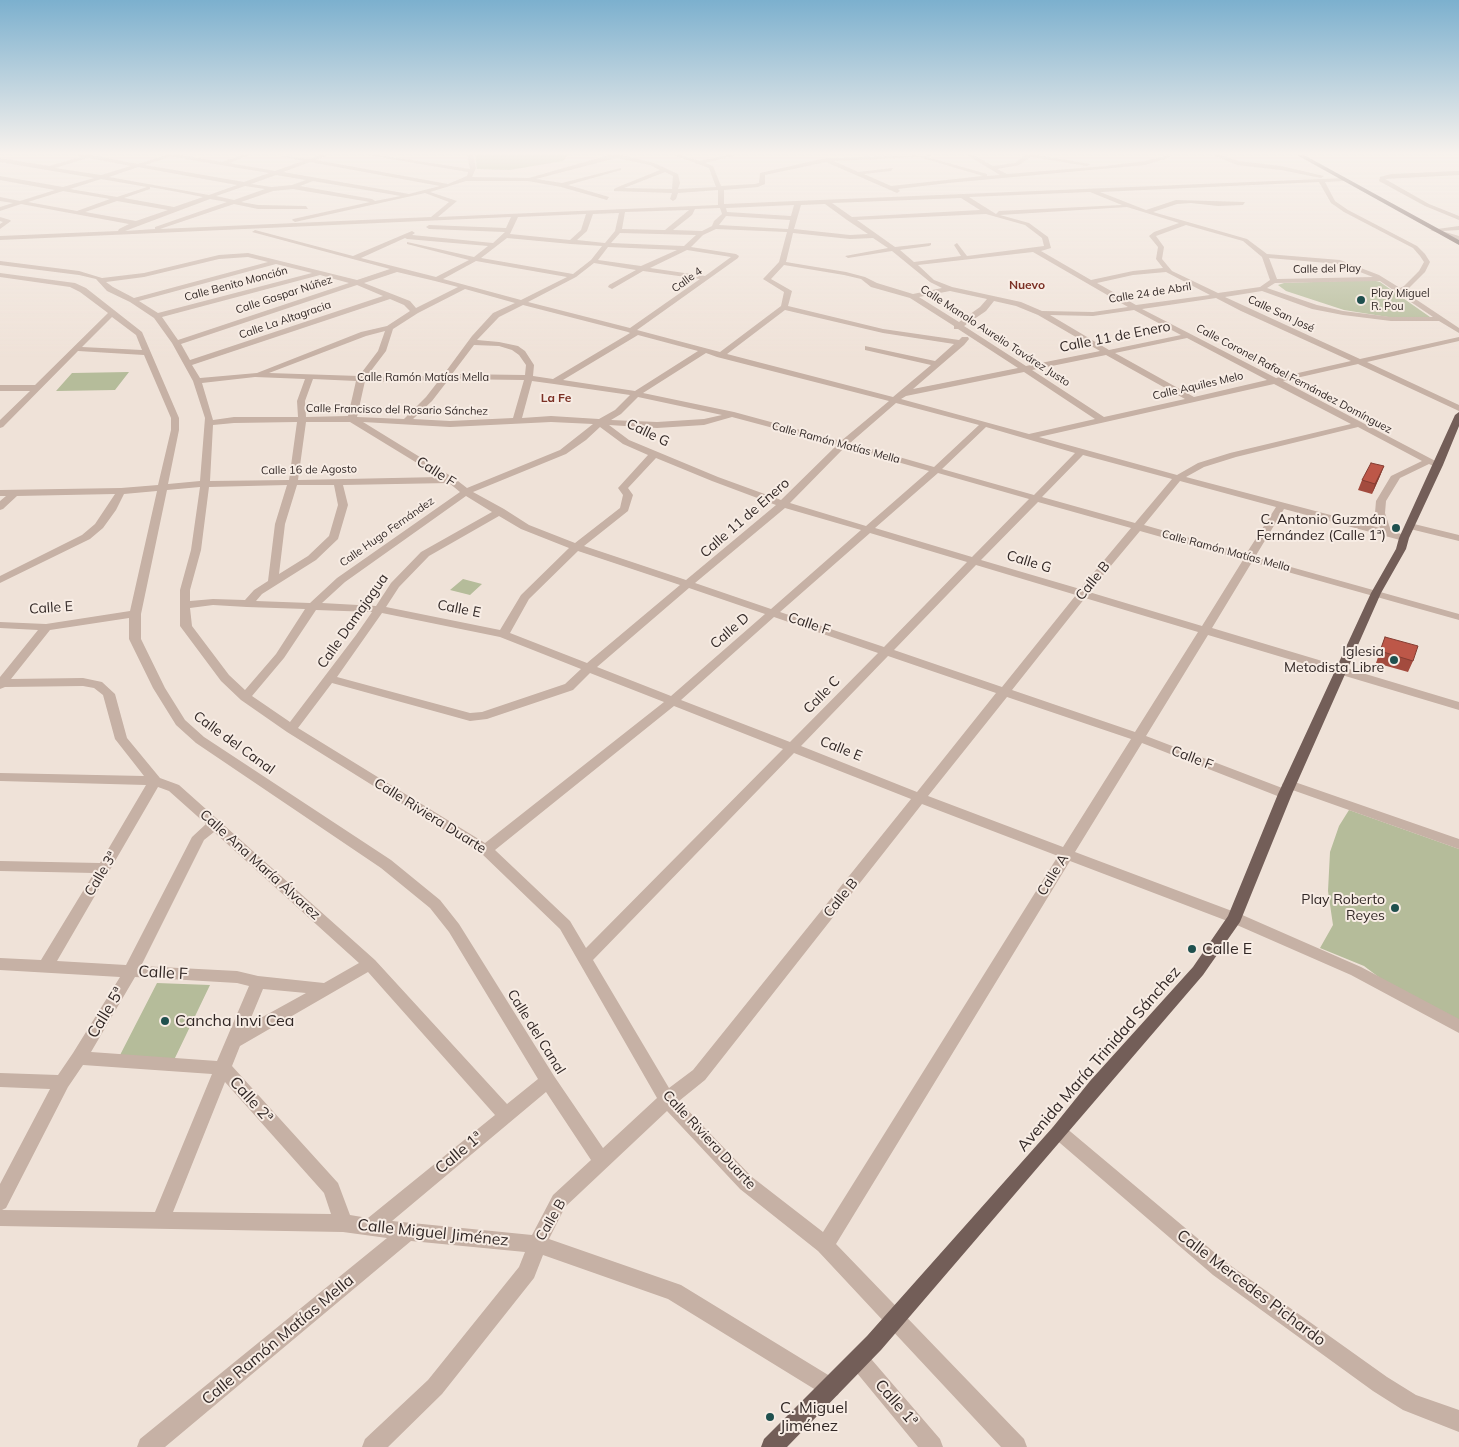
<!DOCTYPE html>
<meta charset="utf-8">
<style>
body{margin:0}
canvas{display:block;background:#efe2d8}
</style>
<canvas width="1459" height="1447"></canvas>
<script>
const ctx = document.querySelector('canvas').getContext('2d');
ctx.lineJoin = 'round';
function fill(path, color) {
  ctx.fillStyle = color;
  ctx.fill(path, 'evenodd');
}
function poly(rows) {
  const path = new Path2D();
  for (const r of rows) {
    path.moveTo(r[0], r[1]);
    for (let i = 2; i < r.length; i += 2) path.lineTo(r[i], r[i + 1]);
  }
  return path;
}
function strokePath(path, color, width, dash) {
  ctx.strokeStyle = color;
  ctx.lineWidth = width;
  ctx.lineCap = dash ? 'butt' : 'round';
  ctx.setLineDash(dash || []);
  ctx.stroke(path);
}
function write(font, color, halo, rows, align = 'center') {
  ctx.font = font + ' Mulish,sans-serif';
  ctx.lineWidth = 4;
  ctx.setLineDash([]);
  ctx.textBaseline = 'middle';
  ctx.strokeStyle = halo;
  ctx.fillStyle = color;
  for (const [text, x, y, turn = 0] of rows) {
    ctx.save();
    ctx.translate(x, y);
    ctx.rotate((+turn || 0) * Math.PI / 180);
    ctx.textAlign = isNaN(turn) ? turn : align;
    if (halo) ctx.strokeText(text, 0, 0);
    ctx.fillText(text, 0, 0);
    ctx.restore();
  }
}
const green = poly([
 [475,155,568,155,563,161,509,170,477,169],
 [1372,280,1380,282,1430,317,1388,317,1344,310,1286,291,1278,285,1284,283],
 [129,372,115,390,56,391,72,373],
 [463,579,482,584,470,595,450,590],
 [1349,810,1459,849,1459,1020,1384,981,1364,966,1320,948,1333,925,1328,891,1330,852,1339,826],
 [157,983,210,985,174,1060,119,1057]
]);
const minor = poly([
 [76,155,92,155,138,164,166,155,182,155,222,162,242,155,250,155,229,163,275,171,303,161,276,155,309,159,320,155,328,155,316,160,448,184,467,176,468,172,367,155,379,155,470,169,467,155,473,155,476,168,472,177,529,178,609,155,622,155,654,163,678,174,680,183,678,189,716,187,709,168,673,155,681,155,699,161,727,155,737,155,705,163,713,166,721,186,755,184,759,183,760,173,826,158,934,155,927,157,987,174,987,176,1000,175,967,155,974,155,993,166,1015,163,1025,155,1038,155,1090,164,1087,166,1031,157,1019,165,997,169,1007,174,1106,166,1145,161,1168,155,1171,157,1145,165,948,183,898,189,900,191,897,193,826,162,765,175,765,184,758,187,724,190,724,204,1346,178,1344,181,1325,182,1335,201,1348,210,1417,246,1425,254,1430,262,1425,272,1405,292,1459,328,1459,333,1439,321,1391,321,1343,315,1312,309,1262,291,1225,297,1360,359,1459,337,1459,341,1367,362,1459,405,1459,411,1358,364,1283,381,1443,465,1438,468,1429,464,1400,478,1386,501,1385,513,1391,531,1408,536,1408,540,1400,540,1284,509,1255,557,1459,614,1459,620,1252,562,1212,628,1459,702,1459,710,1208,635,1146,736,1290,791,1292,794,1290,797,1280,797,1142,743,1075,852,1240,914,1361,967,1459,1019,1459,1033,1351,975,1230,922,1070,861,836,1244,1024,1439,1027,1447,1001,1447,818,1251,740,1189,667,1111,565,1207,549,1239,681,1285,838,1381,841,1388,838,1395,831,1398,824,1395,668,1299,543,1255,534,1278,442,1394,388,1447,362,1447,365,1439,428,1380,519,1267,525,1252,411,1241,165,1447,137,1447,140,1439,387,1238,343,1232,0,1226,0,1184,50,1089,0,1087,0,1073,58,1075,73,1053,120,977,0,970,0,958,41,960,94,873,0,871,0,861,100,863,146,785,0,781,0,773,144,776,115,739,103,695,94,688,83,686,5,687,0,689,0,677,38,630,0,628,0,622,46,624,130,611,157,491,124,494,116,510,103,528,90,539,0,583,0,576,82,535,95,524,115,494,17,496,3,509,0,510,0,501,6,496,0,496,0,490,121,488,158,485,171,430,171,418,144,355,78,351,3,427,0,428,0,420,30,391,0,391,0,385,35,385,108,313,80,292,70,287,0,277,0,273,75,283,86,288,142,332,179,418,179,430,168,484,200,481,205,418,193,381,172,343,154,318,130,302,107,291,96,279,79,275,0,265,0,261,79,271,102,278,144,273,219,255,248,253,357,280,390,269,252,232,255,230,353,256,412,231,415,233,412,235,493,243,505,232,429,229,426,227,429,225,506,228,511,217,0,240,0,236,118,231,119,229,129,224,21,204,0,211,0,207,13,203,0,201,0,197,20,201,55,190,0,180,0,176,63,187,94,178,0,162,0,158,49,166,81,157,76,155],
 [172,156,173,157,269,173,244,182,145,165,172,156],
 [919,157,983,176,891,186,864,174,891,171,893,168,858,172,834,161,919,157],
 [88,158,131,166,101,175,55,168,88,158],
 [616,158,650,165,660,170,618,187,614,189,614,191,672,193,670,199,673,201,676,199,678,193,718,190,718,205,438,217,457,201,430,192,466,181,528,181,561,187,607,200,609,197,568,185,621,170,621,168,562,183,536,179,616,158],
 [310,162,440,186,409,194,283,172,310,162],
 [138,167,237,185,209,195,109,177,138,167],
 [665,172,673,176,672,189,624,188,665,172],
 [276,175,306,180,292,185,272,187,251,184,276,175],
 [101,179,147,187,117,197,70,189,101,179],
 [313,181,401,196,375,201,372,199,300,186,313,181],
 [1319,182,1331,203,1344,212,1413,248,1420,256,1424,262,1419,271,1404,286,1400,288,1379,275,1340,260,1267,254,1247,239,1153,212,1177,204,1191,203,1218,206,1243,205,1245,202,1176,200,1146,210,1100,192,1319,182],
 [245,186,265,189,234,200,216,196,245,186],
 [150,187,178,192,203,197,174,207,124,198,150,189,150,187],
 [293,189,370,202,293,219,292,220,295,222,425,193,449,202,431,217,160,229,234,204,258,209,308,209,306,206,258,205,241,202,273,191,293,189],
 [63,191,110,199,77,211,28,202,63,191],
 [1090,192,1122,205,999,211,996,214,969,197,1090,192],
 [961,198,980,210,852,217,832,203,961,198],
 [210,199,227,202,155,227,155,229,125,231,210,199],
 [117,201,168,210,136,221,85,212,117,201],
 [825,204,847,220,868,234,850,235,794,229,801,205,825,204],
 [794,205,791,216,727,212,726,208,794,205],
 [1127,207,1179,223,1154,232,1149,236,1158,247,1156,259,1163,268,1133,271,1091,280,1041,251,1051,248,1048,237,1029,223,1000,215,1127,207],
 [720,208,722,214,714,221,712,226,702,231,673,230,692,215,695,209,720,208],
 [689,210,665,230,622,229,625,212,689,210],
 [619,213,615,231,605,243,577,240,587,231,593,214,619,213],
 [586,214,581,230,570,240,510,234,518,217,586,214],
 [986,214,1025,225,1042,238,1044,246,967,256,957,243,954,245,961,256,914,262,900,250,929,246,931,245,931,243,895,247,857,220,986,214],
 [726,216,790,220,788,229,719,225,726,216],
 [1186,225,1243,241,1262,257,1270,280,1260,287,1218,293,1172,271,1162,259,1164,247,1156,236,1186,225],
 [716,229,787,232,779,262,763,279,784,292,781,306,720,352,637,330,738,258,739,256,736,254,691,247,703,235,716,229],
 [620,233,696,235,684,246,611,243,620,233],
 [793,233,850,239,873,238,888,248,845,256,848,258,892,251,930,282,942,288,913,294,877,283,865,277,846,272,786,262,793,233],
 [405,238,407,239,488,246,474,257,407,242,407,244,469,260,436,277,361,258,405,238],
 [507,238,571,244,602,246,591,260,573,274,481,258,507,238],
 [608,247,677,250,641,266,598,260,608,247],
 [687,250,731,257,705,276,650,268,687,250],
 [1033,252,1128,307,1093,312,1042,311,1021,302,952,287,934,280,918,265,1033,252],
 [248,257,268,262,134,298,113,287,106,282,144,277,219,259,248,257],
 [1269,258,1339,264,1373,277,1277,279,1269,258],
 [476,261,567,277,521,300,443,279,476,261],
 [594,263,636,270,609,285,608,287,612,289,643,271,700,279,630,328,528,302,576,277,594,263],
 [276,264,312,273,158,313,139,301,276,264],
 [784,265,844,275,861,279,871,287,910,298,954,326,954,329,958,329,1018,368,913,389,964,345,969,339,968,337,962,337,959,340,883,329,788,306,792,291,771,279,784,265],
 [397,272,435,281,458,287,416,308,410,301,364,283,397,272],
 [1166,272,1210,295,1136,305,1097,283,1133,275,1166,272],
 [320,275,349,283,178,340,162,317,320,275],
 [1380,281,1433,317,1391,317,1343,311,1317,305,1267,288,1275,283,1380,281],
 [357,285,383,296,190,360,181,344,357,285],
 [465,289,515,303,493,313,472,336,444,374,407,378,367,376,386,351,393,329,418,313,465,289],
 [950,291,987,299,980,307,959,322,919,297,950,291],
 [1216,298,1241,311,1351,361,1276,378,1142,309,1216,298],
 [390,299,404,305,410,311,387,326,361,332,257,373,200,378,192,365,390,299],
 [994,301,1016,306,1038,315,1100,351,1026,366,964,326,986,311,994,301],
 [523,305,628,332,630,333,553,379,533,376,534,365,525,351,518,346,499,342,477,340,499,317,523,305],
 [785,310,883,333,954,344,935,361,865,346,865,350,931,365,893,397,727,354,785,310],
 [1134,310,1181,335,1109,350,1050,315,1093,316,1134,310],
 [112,317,136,335,142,350,82,347,112,317],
 [385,331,378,351,359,376,269,373,366,336,385,331],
 [638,335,698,351,635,391,563,380,638,335],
 [1187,338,1267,380,1194,397,1115,353,1187,338],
 [474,345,499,346,512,350,519,355,526,365,525,375,452,374,474,345],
 [706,353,717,357,889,401,841,441,734,412,643,393,706,353],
 [1106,355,1185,399,1104,417,1032,370,1106,355],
 [1024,372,1095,419,1029,434,901,399,906,396,1024,372],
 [255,377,305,379,297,401,298,417,234,417,213,420,202,383,255,377],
 [313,379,356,381,348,416,306,417,305,401,313,379],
 [440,379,426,397,404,419,357,417,365,381,407,382,440,379],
 [449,379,524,380,513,418,450,421,413,419,432,401,449,379],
 [532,381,554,384,630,395,615,410,599,419,551,416,522,418,532,381],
 [1274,384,1351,424,1230,453,1198,463,1177,475,1039,437,1274,384],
 [638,397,722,415,704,419,657,422,611,420,621,414,638,397],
 [896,403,964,421,979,425,934,467,850,443,896,403],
 [732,417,837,445,781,500,718,477,629,440,609,425,657,428,704,425,732,417],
 [297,422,289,480,210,481,213,425,234,423,297,422],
 [306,422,350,422,440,477,298,480,306,422],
 [363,422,450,427,551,422,593,424,560,450,467,488,454,478,363,422],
 [600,427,623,444,648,455,618,488,623,495,620,508,575,543,529,525,504,509,473,492,566,454,586,440,600,427],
 [986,427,1075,453,1034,495,942,469,986,427],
 [1358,427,1422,461,1391,476,1376,501,1375,513,1380,528,1186,477,1204,467,1236,457,1358,427],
 [845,447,929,471,866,526,790,503,845,447],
 [1083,455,1172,479,1135,523,1042,497,1083,455],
 [656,458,712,481,776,505,686,580,584,546,628,511,633,495,628,488,656,458],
 [938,473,1029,499,972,557,875,528,938,473],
 [1180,481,1276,507,1246,554,1144,525,1180,481],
 [449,483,460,492,337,578,310,603,256,601,262,594,316,560,338,539,348,505,343,485,449,483],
 [287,485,275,524,268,581,254,590,245,600,213,599,190,601,190,590,201,550,209,487,287,485],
 [297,485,334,485,338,505,329,536,308,556,279,574,285,524,297,485],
 [200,487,191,550,180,590,180,626,221,681,241,700,287,732,481,853,560,929,657,1098,603,1148,554,1076,459,924,440,900,391,860,204,737,185,720,165,688,141,639,141,614,167,490,200,487],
 [466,496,492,512,421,552,391,583,376,606,322,603,345,582,466,496],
 [1038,502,1131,528,1080,589,981,560,1038,502],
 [785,508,861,530,771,609,695,583,785,508],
 [499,516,521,529,569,548,521,595,500,630,386,607,399,587,429,556,499,516],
 [1140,531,1243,560,1202,626,1089,592,1140,531],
 [870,533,967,562,884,647,780,612,870,533],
 [578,551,680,585,587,663,510,633,529,599,578,551],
 [976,565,1076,595,1002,687,894,650,976,565],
 [689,588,765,614,671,696,597,667,689,588],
 [1085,598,1198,632,1135,732,1012,690,1085,598],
 [213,605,247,607,305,609,276,654,245,690,229,675,192,626,190,608,213,605],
 [316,610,372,612,356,635,290,722,252,696,284,658,316,610],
 [382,613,500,637,581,669,565,684,482,712,470,713,337,677,382,613],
 [774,617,878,653,790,742,681,700,774,617],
 [129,618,129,639,153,688,176,725,196,743,381,868,430,908,449,932,538,1079,507,1104,375,960,179,785,160,778,127,738,115,694,102,682,83,678,11,679,50,630,129,618],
 [888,656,996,693,917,792,801,746,888,656],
 [590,673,664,702,485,843,298,728,332,683,470,721,487,719,573,690,590,673],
 [1007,697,1131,739,1063,847,928,796,1007,697],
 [674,706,783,749,586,948,570,921,495,850,674,706],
 [794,753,911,799,693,1070,669,1088,593,960,794,753],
 [158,787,169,791,206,824,192,837,126,965,57,961,158,787],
 [922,804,1058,856,823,1232,752,1177,679,1101,705,1080,922,804],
 [214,832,359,963,324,983,258,976,237,971,141,966,204,840,214,832],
 [368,972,495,1115,368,1218,350,1215,338,1183,232,1066,240,1046,368,972],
 [135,977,237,983,249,986,217,1061,91,1052,135,977],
 [263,989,306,993,248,1025,263,989],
 [83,1065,212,1074,155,1212,2,1210,6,1208,68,1087,83,1065],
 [225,1082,324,1193,331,1214,173,1212,225,1082],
 [546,1092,591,1160,553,1195,532,1235,392,1221,546,1092],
 [1213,155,1221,155,1238,161,1281,166,1324,176,1321,178,1281,170,1237,165,1213,155],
 [1459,171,1459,175,1385,179,1429,204,1459,216,1459,220,1425,206,1379,181,1380,177,1391,174,1459,171],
 [0,217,10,220,11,221,0,229,0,224,3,222,0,221,0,217],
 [1459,226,1459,230,1442,231,1459,236,1459,240,1430,230,1459,226],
 [1410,523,1459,535,1459,541,1406,528,1405,526,1410,523],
 [1289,780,1459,839,1459,849,1284,787,1282,784,1289,780],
 [1059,1124,1065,1127,1227,1263,1387,1377,1416,1395,1459,1410,1459,1432,1403,1410,1373,1391,1213,1275,1053,1137,1050,1132,1053,1127,1059,1124],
 [859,1350,866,1353,940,1439,943,1447,918,1447,852,1367,849,1360,852,1353,859,1350]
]);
const major = poly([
 [1297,155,1304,155,1459,240,1459,245,1297,155],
 [1459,412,1459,426,1443,465,1409,538,1406,549,1381,593,1292,794,1240,922,1203,975,881,1350,787,1447,761,1447,764,1439,867,1336,1053,1127,1090,1081,1193,967,1228,916,1278,794,1371,593,1396,549,1399,538,1455,415,1459,412]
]);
const wall = poly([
 [1384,466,1380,476,1372,494,1358,490,1362,480],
 [1385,637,1413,661,1408,672,1376,663]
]);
const shadedWall = poly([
 [1384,466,1380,476,1372,494,1375,484]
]);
const building = poly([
 [1371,463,1384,466,1375,484,1362,480,1371,463],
 [1385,637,1418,646,1413,661,1380,651,1385,637]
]);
const markers = [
 [1361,300,5,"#1f504e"],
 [1396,528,5,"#1f504e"],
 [1394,660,5,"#1f504e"],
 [1395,908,5,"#1f504e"],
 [1192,949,5,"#1f504e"],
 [165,1021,5,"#1f504e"],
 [770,1417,5,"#1f504e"]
];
const farStreetnames = [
 ["Calle del Play",1327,269,-1],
 ["Calle 4",687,280,-36],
 ["Calle Benito Monción",236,284,-15],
 ["Calle 24 de Abril",1150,293,-9],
 ["Calle Gaspar Núñez",284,295,-18],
 ["Calle San José",1281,314,25],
 ["Calle La Altagracia",285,320,-19],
 ["Calle Manolo Aurelio Tavárez Justo",995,336,33],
 ["Calle Ramón Matías Mella",423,378],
 ["Calle Coronel Rafael Fernández Domínguez",1294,379,28],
 ["Calle Aquiles Melo",1198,386,-13],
 ["Calle Francisco del Rosario Sánchez",397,410,1],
 ["Calle Ramón Matías Mella",836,443,15],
 ["Calle 16 de Agosto",309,470,-1],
 ["Calle Hugo Fernández",387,532,-35],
 ["Calle Ramón Matías Mella",1226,551,15]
];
const farPoinames = [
 ["Play Miguel",1371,294],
 ["R. Pou",1371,307]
];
const farNeighbourhoodnames = [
 ["Nuevo",1027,285],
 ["La Fe",556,398]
];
const streetNames = [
 ["Calle 11 de Enero",1115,337,-11],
 ["Calle G",648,433,26],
 ["Calle F",436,472,33],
 ["Calle 11 de Enero",745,518,-41],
 ["Calle G",1029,562,17],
 ["Calle B",1093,581,-51],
 ["Calle E",51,608,-4],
 ["Calle E",459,609,11],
 ["Calle Damajagua",353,621,-55],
 ["Calle F",809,624,19],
 ["Calle D",730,631,-41],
 ["Calle C",822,695,-46],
 ["Calle del Canal",234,743,36],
 ["Calle E",841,749,22],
 ["Calle F",1192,758,21],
 ["Calle Riviera Duarte",430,816,32],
 ["Calle Ana María Álvarez",260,865,42],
 ["Calle 3ª",101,874,-59],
 ["Calle A",1053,875,-58],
 ["Calle B",841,898,-51],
 ["Calle del Canal",536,1032,58],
 ["Calle Riviera Duarte",709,1140,47],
 ["Calle B",551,1220,-60]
];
const poiNames = [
 ["C. Antonio Guzmán",1386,520],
 ["Fernández (Calle 1ª)",1386,536],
 ["Iglesia",1384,652],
 ["Metodista Libre",1384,668],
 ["Play Roberto",1385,900],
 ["Reyes",1385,916]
];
const nearPoinames = [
 ["Calle E",1202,949],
 ["Cancha Invi Cea",175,1021],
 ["C. Miguel",780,1408],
 ["Jiménez",780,1426]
];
const nearStreetnames = [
 ["Calle F",163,973,3],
 ["Calle 5ª",106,1013,-59],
 ["Avenida María Trinidad Sánchez",1099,1059,-49],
 ["Calle 2ª",251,1100,48],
 ["Calle 1ª",459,1153,-40],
 ["Calle Miguel Jiménez",433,1233,6],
 ["Calle Mercedes Pichardo",1251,1288,37],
 ["Calle Ramón Matías Mella",278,1340,-40],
 ["Calle 1ª",896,1403,49]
];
fill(green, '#b5bc9a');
fill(minor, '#c6b1a5');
fill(major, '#735e58');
fill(wall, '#a34b3e');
fill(shadedWall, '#843d32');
fill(building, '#bd5748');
strokePath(building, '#843d32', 1);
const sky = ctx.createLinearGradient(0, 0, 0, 357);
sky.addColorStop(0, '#7cb0ce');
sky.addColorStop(0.43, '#f8f2ed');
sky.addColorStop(1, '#f8f2ed00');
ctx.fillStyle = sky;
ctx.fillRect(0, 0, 1459, 357);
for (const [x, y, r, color] of markers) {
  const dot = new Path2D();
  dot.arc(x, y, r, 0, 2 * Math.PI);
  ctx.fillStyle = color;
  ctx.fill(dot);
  strokePath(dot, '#f7ece4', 2);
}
write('11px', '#322826', '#f7ece4', farStreetnames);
write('11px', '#322826', '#f7ece4', farPoinames, 'left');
write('bold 12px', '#7b3025', '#f7ece4', farNeighbourhoodnames);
write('14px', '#322826', '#f7ece4', streetNames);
write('14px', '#322826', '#f7ece4', poiNames, 'right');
write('16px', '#322826', '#f7ece4', nearPoinames, 'left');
write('16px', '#322826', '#f7ece4', nearStreetnames);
</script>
